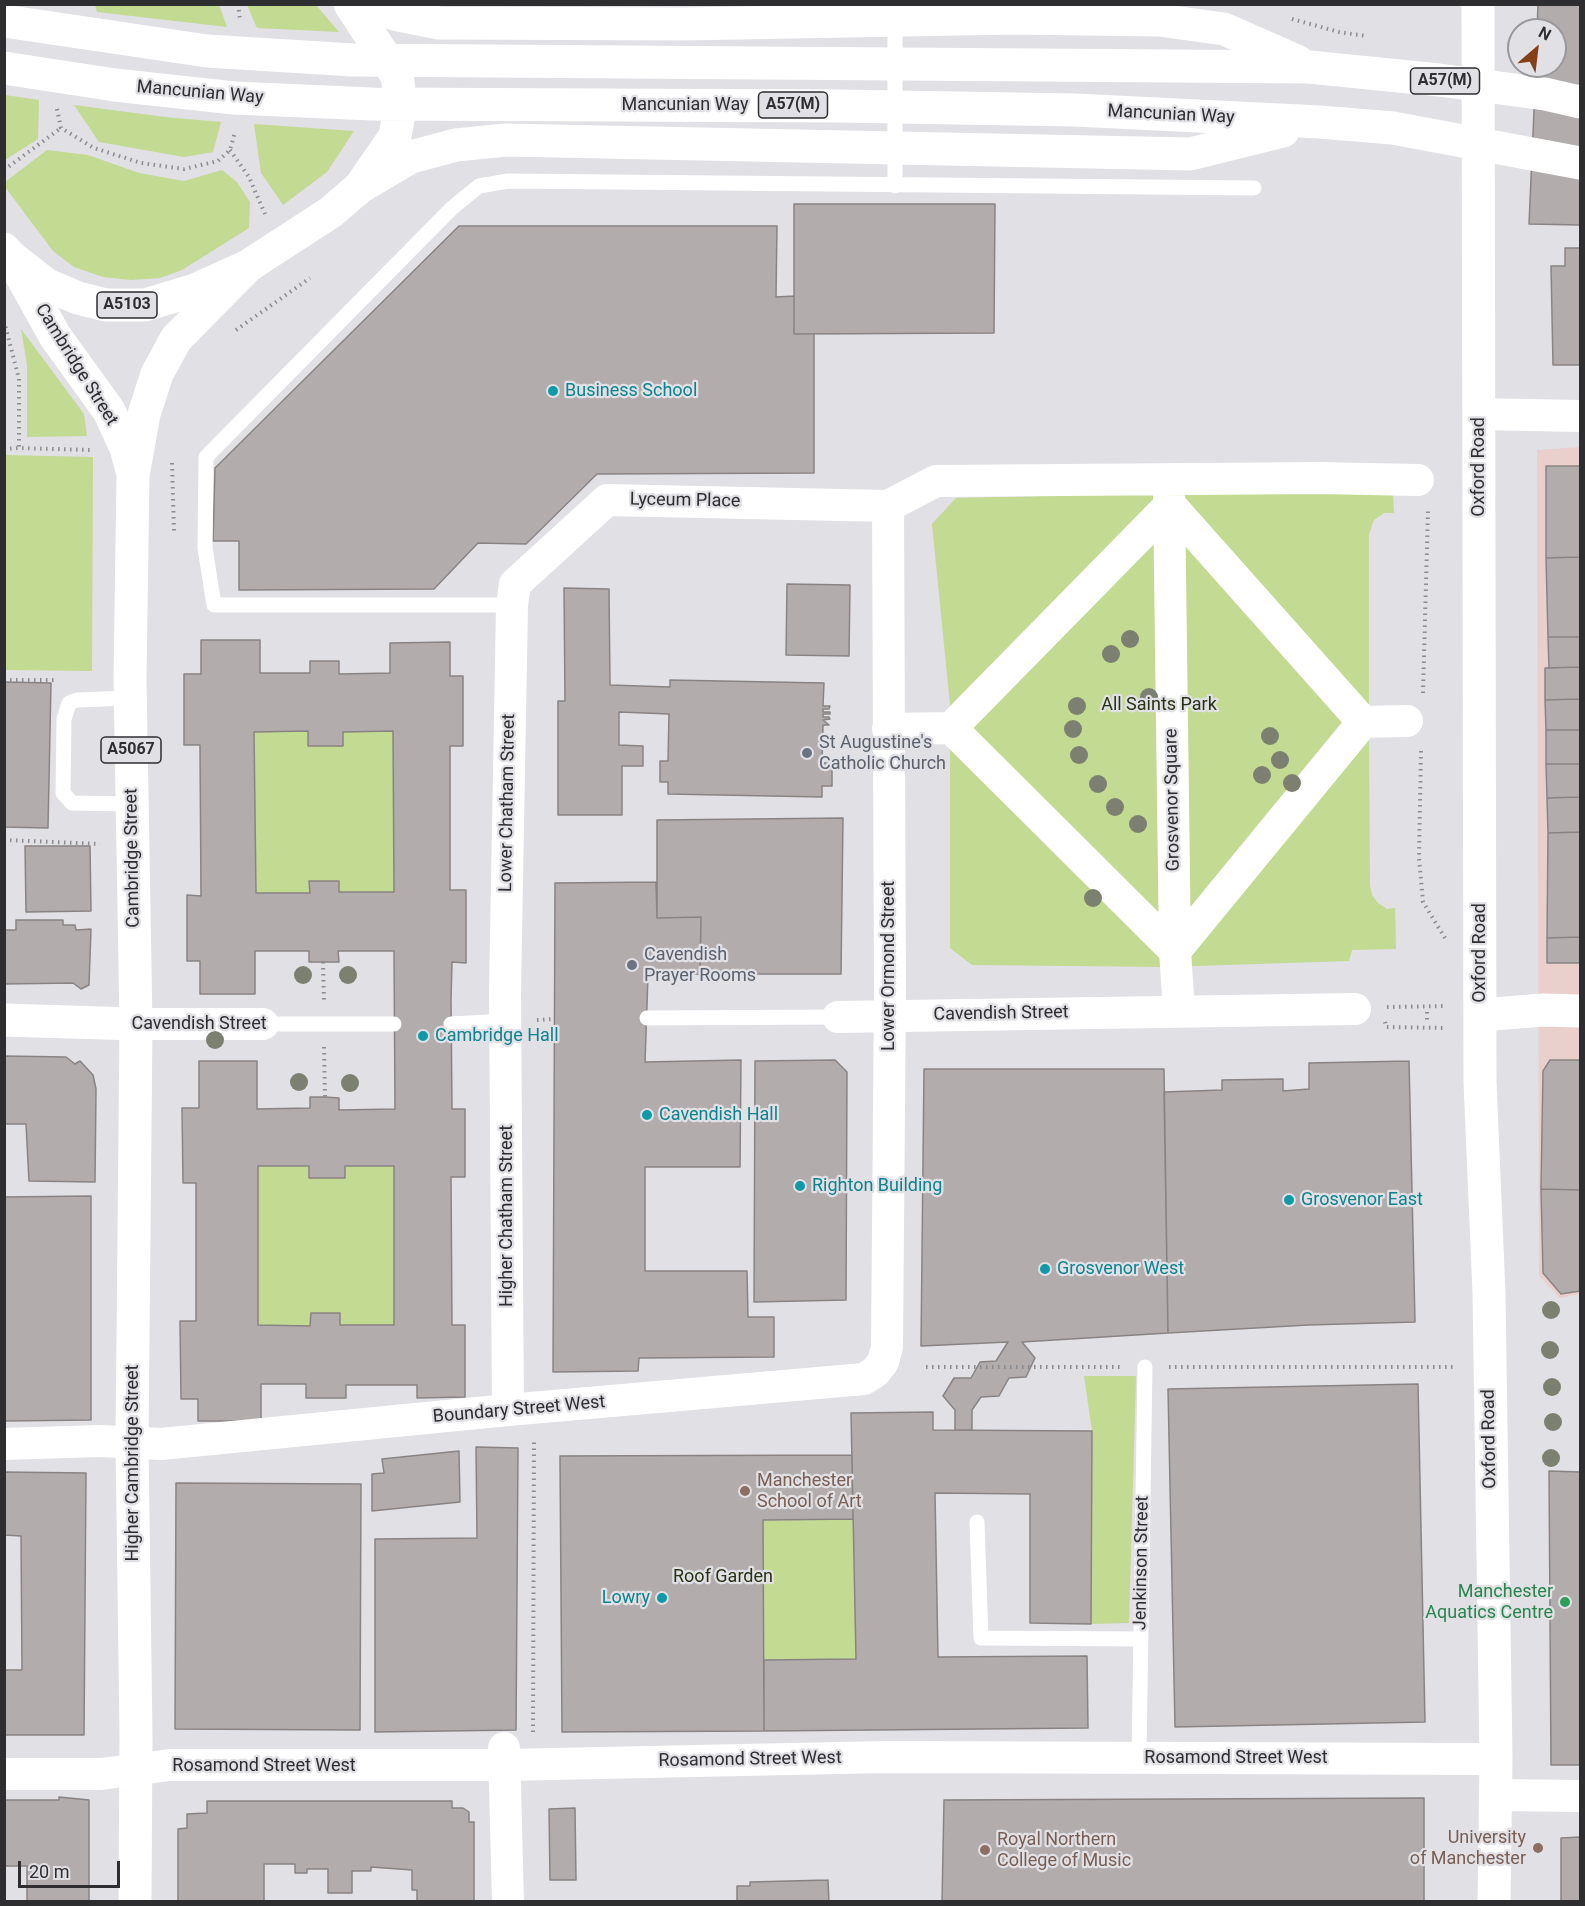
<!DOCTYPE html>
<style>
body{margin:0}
#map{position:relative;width:1585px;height:1906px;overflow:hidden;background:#e0e0e5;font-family:Roboto,sans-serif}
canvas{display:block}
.frame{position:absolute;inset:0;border:6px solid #2e2e30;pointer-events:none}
.north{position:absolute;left:1507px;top:18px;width:60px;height:60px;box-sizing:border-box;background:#e0e0e5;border:2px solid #99999d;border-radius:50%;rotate:28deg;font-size:16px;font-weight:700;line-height:24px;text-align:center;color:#2e2e30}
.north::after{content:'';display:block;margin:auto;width:21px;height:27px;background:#854017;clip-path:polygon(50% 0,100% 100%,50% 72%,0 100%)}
.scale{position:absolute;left:18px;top:1861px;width:102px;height:27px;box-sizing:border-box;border:3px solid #2e2e30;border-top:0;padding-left:8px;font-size:18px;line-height:21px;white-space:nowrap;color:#2e2e30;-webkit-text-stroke:4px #e0e0e5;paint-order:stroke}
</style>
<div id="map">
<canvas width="1585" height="1906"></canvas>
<div class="frame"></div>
<div class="north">N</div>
<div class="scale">20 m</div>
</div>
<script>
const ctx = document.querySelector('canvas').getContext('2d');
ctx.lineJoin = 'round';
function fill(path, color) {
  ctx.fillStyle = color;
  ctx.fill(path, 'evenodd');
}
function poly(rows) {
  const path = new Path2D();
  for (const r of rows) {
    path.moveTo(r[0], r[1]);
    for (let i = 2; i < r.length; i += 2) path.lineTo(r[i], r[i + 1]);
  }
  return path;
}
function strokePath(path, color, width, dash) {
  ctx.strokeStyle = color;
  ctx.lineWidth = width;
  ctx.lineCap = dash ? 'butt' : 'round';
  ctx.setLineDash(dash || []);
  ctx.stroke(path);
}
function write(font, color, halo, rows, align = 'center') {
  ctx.font = font + ' Roboto,sans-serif';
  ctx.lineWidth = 4.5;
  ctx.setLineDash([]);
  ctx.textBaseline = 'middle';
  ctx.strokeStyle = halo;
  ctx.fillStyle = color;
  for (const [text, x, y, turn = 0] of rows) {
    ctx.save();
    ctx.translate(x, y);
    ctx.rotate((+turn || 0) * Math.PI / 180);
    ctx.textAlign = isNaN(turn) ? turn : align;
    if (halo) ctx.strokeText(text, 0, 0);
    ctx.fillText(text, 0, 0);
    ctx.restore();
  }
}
const commercial = poly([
 [1580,447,1580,1294,1560,1298,1539,1276,1537,450]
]);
const green = poly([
 [95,5,219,5,227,27,97,12],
 [247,5,316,5,339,32,257,28],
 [5,95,39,100,38,139,5,160],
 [74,105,165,117,221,122,213,152,184,157,99,142],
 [254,124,354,131,327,172,283,205,261,173],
 [47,150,88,155,139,173,184,181,222,170,237,182,250,202,249,228,182,270,160,278,131,280,103,277,74,267,53,251,5,187,5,182],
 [21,329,84,414,87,436,27,437,27,365],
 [5,455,93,457,92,671,5,670],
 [1169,493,1393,494,1394,513,1384,513,1374,520,1369,534,1369,738,1370,885,1372,895,1378,903,1387,909,1395,908,1396,949,1352,950,1349,961,1166,967,972,965,950,948,950,705,932,524,956,498],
 [393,731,394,892,339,892,339,881,310,881,310,893,256,893,254,732],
 [258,1166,309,1166,309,1178,345,1166,394,1166,394,1325,340,1325,340,1313,311,1313,310,1326,258,1325],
 [1084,1376,1136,1376,1129,1623,1091,1624,1092,1431],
 [853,1519,856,1659,735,1661,736,1731,614,1732,614,1694,763,1520]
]);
const building = poly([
 [1538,4,1580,4,1580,225,1529,224,1536,66,1555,66,1555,30,1537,30,1538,4],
 [794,204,995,204,994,333,794,334,794,204],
 [459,226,777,226,776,297,794,296,794,334,814,334,814,473,597,474,526,544,478,543,434,589,239,590,239,541,213,541,215,468,459,226],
 [1565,248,1580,248,1580,365,1553,365,1551,266,1565,266,1565,248],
 [1546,466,1580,466,1580,557,1546,558,1546,466],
 [1580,557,1580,637,1548,637,1546,558,1580,557],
 [787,584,850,585,849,656,786,655,787,584],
 [564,588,609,589,610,685,670,687,670,680,824,683,823,706,830,706,829,709,823,709,823,712,830,712,830,714,823,714,823,717,829,717,830,719,823,720,829,725,823,725,822,763,832,763,832,786,822,786,822,797,668,794,668,782,660,782,660,761,668,761,669,714,619,712,619,745,643,746,643,766,622,766,622,815,558,815,558,701,565,701,564,588],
 [1548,637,1580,637,1580,667,1549,668,1548,637],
 [201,640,260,640,260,673,310,673,310,661,339,661,339,674,390,673,390,643,450,642,450,676,463,676,463,746,450,746,450,890,466,890,466,963,452,962,451,1000,452,1109,465,1109,465,1177,451,1177,452,1325,465,1325,465,1397,417,1398,417,1385,346,1385,346,1398,306,1398,306,1384,261,1384,261,1421,198,1421,198,1399,181,1399,180,1321,196,1321,196,1183,183,1183,182,1108,199,1108,199,1061,257,1061,257,1109,310,1108,310,1097,325,1097,339,1098,339,1110,395,1109,394,951,338,951,339,962,309,962,309,951,255,951,255,994,200,994,200,961,187,961,187,895,201,896,200,745,184,745,184,674,201,674,201,640],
 [308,731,308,746,343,746,343,732,393,731,394,892,339,892,339,881,309,881,310,893,256,893,254,732,308,731],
 [258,1166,309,1166,309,1178,345,1178,345,1166,394,1166,394,1325,340,1325,340,1313,311,1313,310,1326,258,1325,258,1166],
 [1580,667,1580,699,1545,700,1545,668,1580,667],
 [4,682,51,683,48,828,4,827,4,682],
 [1580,699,1580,730,1546,730,1545,700,1580,699],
 [1546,730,1580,730,1580,764,1546,764,1546,730],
 [1546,764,1580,764,1580,797,1547,798,1546,764],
 [1580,797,1580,832,1548,833,1547,798,1580,797],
 [843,818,841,974,700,974,701,917,657,918,657,820,843,818],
 [1580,832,1580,937,1547,938,1548,833,1580,832],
 [25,846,90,846,91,911,26,912,25,846],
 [656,882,657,918,701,917,700,974,648,976,645,1062,741,1060,740,1167,645,1167,645,1271,747,1271,748,1317,774,1317,774,1357,639,1358,638,1371,553,1372,555,883,656,882],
 [16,920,63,920,63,925,75,925,76,930,91,929,89,985,81,989,73,983,4,984,4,930,16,930,16,920],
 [1580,937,1580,963,1547,963,1547,938,1580,937],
 [4,1056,66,1057,75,1064,80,1061,93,1075,96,1089,95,1182,29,1181,26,1124,4,1124,4,1056],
 [835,1060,847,1072,846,1300,754,1302,755,1061,835,1060],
 [1550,1060,1580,1060,1580,1190,1541,1189,1543,1071,1550,1060],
 [1409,1061,1415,1322,1308,1325,1168,1333,1164,1092,1222,1090,1222,1080,1283,1079,1283,1091,1309,1089,1309,1063,1409,1061],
 [924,1069,1164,1069,1168,1333,1022,1342,1035,1358,1026,1377,1009,1378,999,1396,981,1397,972,1410,972,1430,955,1430,955,1410,943,1396,954,1378,971,1378,980,1362,996,1361,1008,1342,921,1346,924,1069],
 [1541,1189,1580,1190,1580,1291,1561,1294,1543,1273,1541,1189],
 [91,1196,91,1420,4,1421,4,1197,91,1196],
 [1418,1384,1425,1722,1175,1727,1168,1389,1418,1384],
 [933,1412,933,1430,1092,1431,1091,1624,1030,1623,1030,1494,935,1493,938,1657,1087,1656,1088,1728,764,1731,764,1660,856,1659,851,1413,933,1412],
 [476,1447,518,1448,516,1730,375,1732,375,1539,477,1538,476,1447],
 [459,1451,460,1502,372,1511,372,1474,384,1473,382,1459,459,1451],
 [852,1455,853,1519,763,1520,764,1731,562,1732,560,1456,852,1455],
 [1549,1471,1580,1472,1580,1765,1551,1765,1549,1471],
 [4,1472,86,1473,84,1735,4,1735,4,1670,22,1670,21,1536,4,1535,4,1472],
 [176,1483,361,1484,360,1730,175,1729,176,1483],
 [59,1797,89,1800,89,1902,27,1902,27,1866,4,1866,4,1800,59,1800,59,1797],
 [1424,1798,1424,1902,942,1902,944,1800,1424,1798],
 [207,1801,452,1801,452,1808,463,1808,469,1812,469,1822,474,1822,474,1902,417,1902,417,1890,412,1890,412,1870,371,1867,371,1871,352,1871,352,1893,328,1893,328,1869,307,1869,307,1873,295,1873,295,1864,264,1864,264,1902,178,1902,178,1829,187,1828,187,1814,207,1813,207,1801],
 [575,1808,576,1880,550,1880,549,1809,575,1808],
 [1580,1837,1580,1902,1561,1902,1561,1838,1580,1837],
 [828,1880,829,1902,737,1902,737,1886,750,1886,750,1882,828,1880]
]);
const path = poly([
 [238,4,240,19],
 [1292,19,1339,32,1366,36],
 [57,109,61,128,94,148,141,163,184,169,218,161,230,150,235,132],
 [230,150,249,177,265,214],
 [4,170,61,128],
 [4,321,19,379,19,448,91,450],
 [236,330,310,278],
 [4,449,19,448],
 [172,463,174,531],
 [4,680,58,680],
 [1423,693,1428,511],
 [1421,751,1419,858,1423,902,1445,938],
 [4,840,100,844],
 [323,962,324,1000],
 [1387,1007,1446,1006],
 [1427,1012,1427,1023],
 [537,1020,555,1019],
 [1385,1022,1386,1027,1445,1028],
 [324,1047,325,1097],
 [926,1367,1120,1367],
 [1169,1367,1456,1367],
 [533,1732,534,1439]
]);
const lane = poly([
 [895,16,895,186],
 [512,605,214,605,205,548,206,457,452,208,479,186,508,181,1254,188],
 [130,698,77,700,69,703,64,719,63,793,72,803,132,804],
 [647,1018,838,1017],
 [263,1024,394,1024],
 [451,1024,506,1021],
 [977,1522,981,1638,1140,1639],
 [1139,1758,1145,1367]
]);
const street = poly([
 [1479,414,1580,416],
 [1169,496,1175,951,1179,1011],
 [951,728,1175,951,1363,722],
 [888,729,951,728,1170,505,1363,722,1407,721],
 [838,1017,1355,1009],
 [136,1024,263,1024],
 [508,1410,505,992,512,605,515,584,607,500,888,506],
 [4,1444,99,1441,161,1444,508,1410,864,1379,875,1372,883,1362,887,1347,890,988,888,506,936,481,1319,478,1418,480],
 [504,1748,508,1902],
 [4,1774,101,1774,170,1765,505,1765,886,1757,1496,1759],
 [1495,1795,1580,1796]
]);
const secondary = poly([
 [1478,4,1480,1082,1489,1293,1496,1759,1494,1902],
 [135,1902,136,1736,132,1441,136,1024]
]);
const primary = poly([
 [11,257,55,336,109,411,126,448,133,474],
 [1481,1015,1543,1010,1580,1011],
 [4,1020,136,1024,130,679,133,475,144,414,157,374,176,339,247,267]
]);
const highway = poly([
 [378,4,394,14,439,23,684,24,1013,18,1159,20,1224,29,1297,61],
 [4,21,207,51,353,60,1309,67,1439,80,1545,94,1580,102],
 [4,68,115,85,234,98,372,104,839,106,1075,110,1320,122,1393,128,1580,163],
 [360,187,411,157,456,145,506,140,1190,154,1283,131],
 [4,249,11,257,47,285,78,298,106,305,145,305,195,290,248,266,331,212,360,187,395,136,401,103,397,76,350,4]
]);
const trees = [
 [1130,639],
 [1111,654],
 [1149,697],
 [1077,706],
 [1073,729],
 [1270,736],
 [1079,755],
 [1280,760],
 [1262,775],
 [1292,783],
 [1098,784],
 [1115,807],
 [1138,824],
 [1093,898],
 [303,975],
 [348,975],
 [215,1040],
 [299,1082],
 [350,1083],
 [1551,1310],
 [1550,1350],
 [1552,1387],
 [1553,1422],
 [1551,1458]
];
const markers = [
 [553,391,6,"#0f9aa8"],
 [807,753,6,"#6b7280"],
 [632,965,6,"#6b7280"],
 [423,1036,6,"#0f9aa8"],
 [647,1115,6,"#0f9aa8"],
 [800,1186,6,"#0f9aa8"],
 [1289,1200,6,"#0f9aa8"],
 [1045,1269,6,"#0f9aa8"],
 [745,1491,6,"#8d6e63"],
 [662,1598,6,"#0f9aa8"],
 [1565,1602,6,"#2e9e5b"],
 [1538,1848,6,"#8d6e63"],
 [985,1850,6,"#8d6e63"]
];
const shields = [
 [1445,81,69],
 [793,105,69],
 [127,305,60],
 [131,750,60]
];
const shieldNames = [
 ["A57(M)",1445,81],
 ["A57(M)",793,105],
 ["A5103",127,305],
 ["A5067",131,750]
];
const streetNames = [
 ["Mancunian Way",200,93,5],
 ["Mancunian Way",685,105],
 ["Mancunian Way",1171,115,3],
 ["Cambridge Street",76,365,58],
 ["Oxford Road",1479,467,-90],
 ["Lyceum Place",685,501,1],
 ["Grosvenor Square",1173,800,-91],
 ["Lower Chatham Street",508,803,-89],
 ["Cambridge Street",133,858,-91],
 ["Oxford Road",1480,953,-90],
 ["Lower Ormond Street",889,966,-90],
 ["Cavendish Street",1001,1014,-1],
 ["Cavendish Street",199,1024],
 ["Higher Chatham Street",507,1216,-90],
 ["Boundary Street West",519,1410,-5],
 ["Oxford Road",1490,1439,-91],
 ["Higher Cambridge Street",133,1463,-90],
 ["Jenkinson Street",1142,1563,-89],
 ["Rosamond Street West",1236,1758],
 ["Rosamond Street West",750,1760,-1],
 ["Rosamond Street West",264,1766]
];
const cultureNames = [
 ["Business School",565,391],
 ["Cambridge Hall",435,1036],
 ["Cavendish Hall",659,1115],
 ["Righton Building",812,1186],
 ["Grosvenor East",1301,1200],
 ["Grosvenor West",1057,1269],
 ["Lowry",650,1598,"right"]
];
const parkNames = [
 ["All Saints Park",1159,705],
 ["Roof Garden",723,1577]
];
const worshipNames = [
 ["St Augustine's",819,743],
 ["Catholic Church",819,764],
 ["Cavendish",644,955],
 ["Prayer Rooms",644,976]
];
const educationNames = [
 ["Manchester",757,1481],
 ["School of Art",757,1502],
 ["University",1526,1838,"right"],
 ["of Manchester",1526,1859,"right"],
 ["Royal Northern",997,1840],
 ["College of Music",997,1861]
];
const leisureNames = [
 ["Manchester",1553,1592],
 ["Aquatics Centre",1553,1613]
];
fill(commercial, '#ead0cc');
fill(green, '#c2da92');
fill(building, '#b2acac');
strokePath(building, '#898483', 1.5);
strokePath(path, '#8c8c90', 4, [1.5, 4.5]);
strokePath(lane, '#fff', 15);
strokePath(street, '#fff', 32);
strokePath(secondary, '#fff', 33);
strokePath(primary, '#fff', 33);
strokePath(highway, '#fff', 33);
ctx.fillStyle = '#7b8070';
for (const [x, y] of trees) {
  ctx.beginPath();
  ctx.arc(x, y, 9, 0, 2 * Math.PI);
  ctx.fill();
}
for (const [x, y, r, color] of markers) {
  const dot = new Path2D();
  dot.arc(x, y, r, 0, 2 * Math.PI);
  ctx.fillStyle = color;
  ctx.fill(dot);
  strokePath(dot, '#e0e0e5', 2);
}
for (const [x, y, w] of shields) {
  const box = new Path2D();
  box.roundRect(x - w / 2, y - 13, w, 26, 4.5);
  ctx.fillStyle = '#e0e0e5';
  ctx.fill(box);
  strokePath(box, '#2e2e30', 1.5);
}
write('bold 16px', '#2e2e30', null, shieldNames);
write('18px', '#2e2e30', '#e0e0e5', streetNames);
write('18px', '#0d838f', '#e0e0e5', cultureNames, 'left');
write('18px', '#283211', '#e0e0e5', parkNames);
write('18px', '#5b616d', '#e0e0e5', worshipNames, 'left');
write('18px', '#785e54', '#e0e0e5', educationNames, 'left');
write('18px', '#27864d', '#e0e0e5', leisureNames, 'right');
</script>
